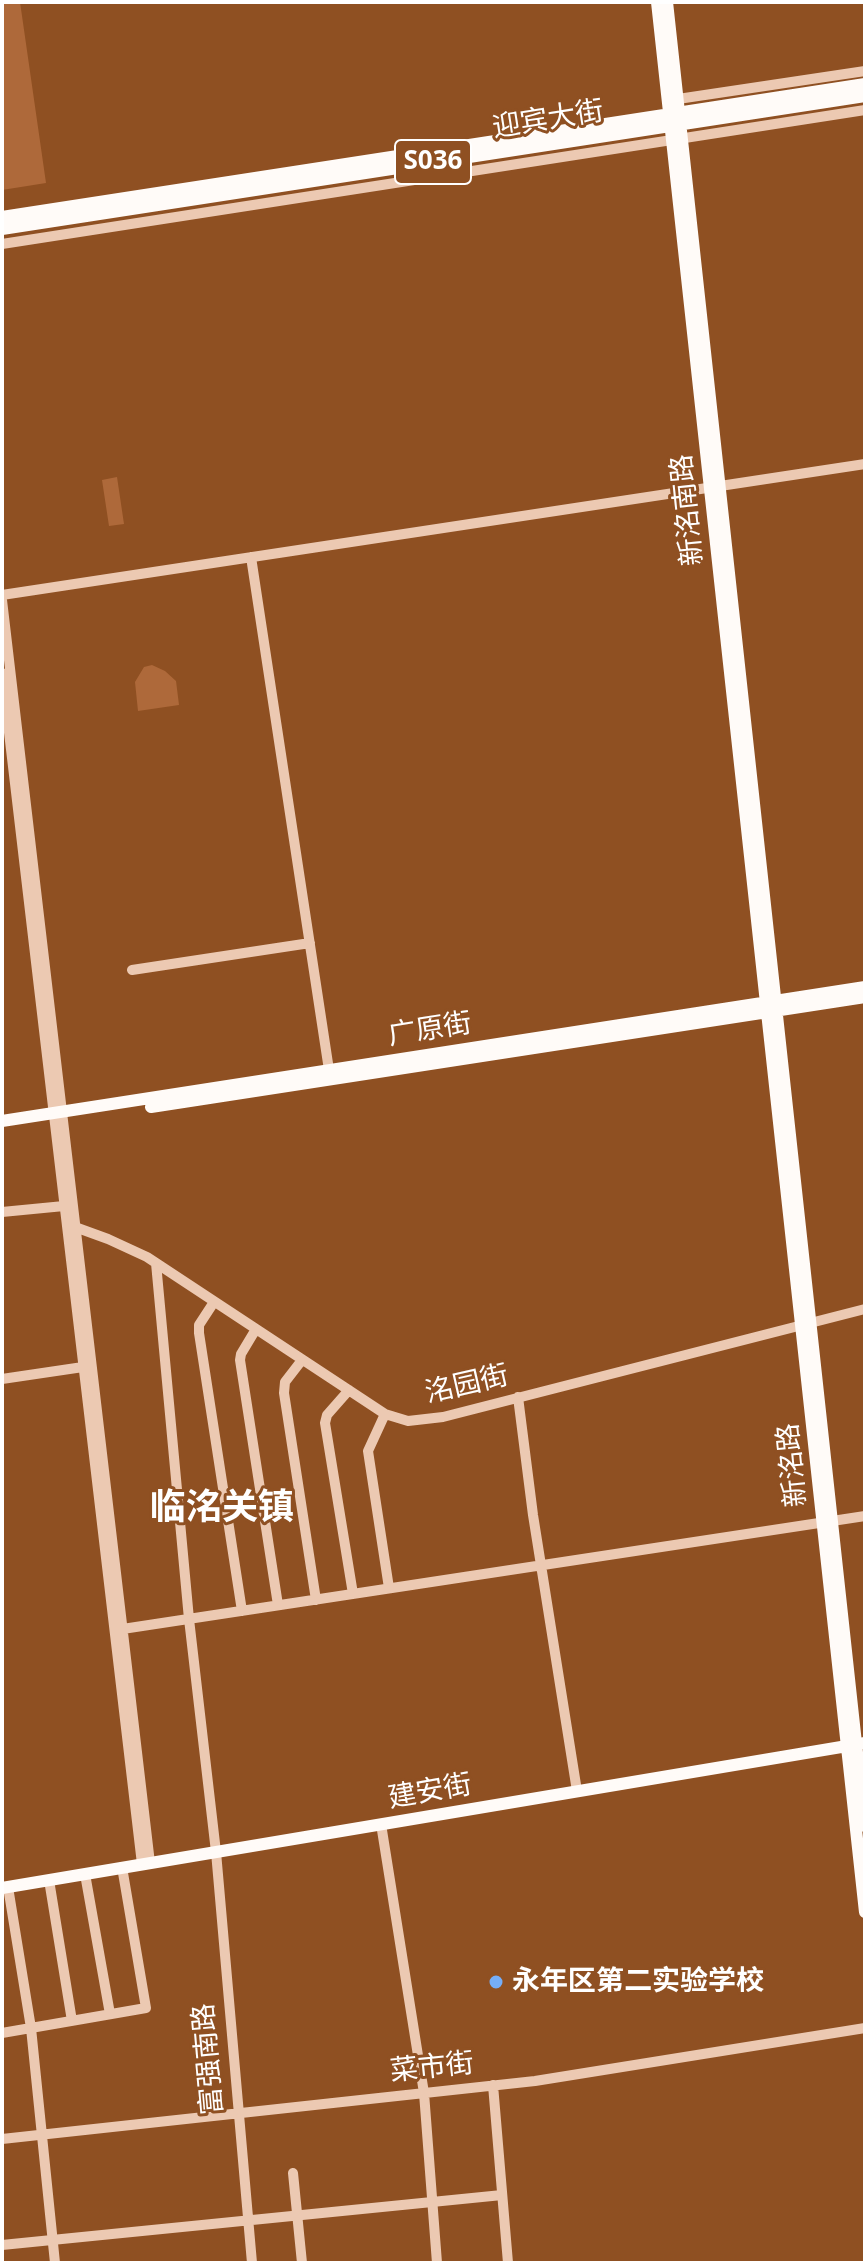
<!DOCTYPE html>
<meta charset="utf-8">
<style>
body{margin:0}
#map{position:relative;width:867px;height:2265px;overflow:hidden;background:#8f5022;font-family:"Noto Sans",sans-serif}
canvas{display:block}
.frame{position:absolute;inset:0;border:4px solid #fff;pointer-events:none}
</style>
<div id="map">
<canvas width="867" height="2265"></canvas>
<div class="frame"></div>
</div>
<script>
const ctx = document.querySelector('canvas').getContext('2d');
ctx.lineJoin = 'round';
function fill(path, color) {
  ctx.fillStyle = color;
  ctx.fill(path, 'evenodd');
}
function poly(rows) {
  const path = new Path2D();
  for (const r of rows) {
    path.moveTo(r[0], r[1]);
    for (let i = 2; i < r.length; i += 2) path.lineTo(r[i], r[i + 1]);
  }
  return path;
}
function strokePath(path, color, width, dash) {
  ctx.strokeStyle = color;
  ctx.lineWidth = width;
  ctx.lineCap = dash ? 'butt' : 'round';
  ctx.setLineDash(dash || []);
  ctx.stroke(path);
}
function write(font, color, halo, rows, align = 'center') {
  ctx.font = font + ' "Noto Sans","Noto Sans SC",sans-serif';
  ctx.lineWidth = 6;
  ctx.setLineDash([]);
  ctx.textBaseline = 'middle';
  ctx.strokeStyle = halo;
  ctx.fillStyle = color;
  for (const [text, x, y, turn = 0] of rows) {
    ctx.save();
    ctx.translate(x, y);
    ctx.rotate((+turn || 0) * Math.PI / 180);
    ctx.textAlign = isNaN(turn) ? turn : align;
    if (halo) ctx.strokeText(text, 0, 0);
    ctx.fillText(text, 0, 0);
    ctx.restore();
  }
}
const green = poly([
 [2,2,20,2,46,183,2,190],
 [117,477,124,524,109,526,102,480],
 [152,665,165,671,176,681,179,705,138,711,135,682,144,667]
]);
const minor = poly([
 [678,99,865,71],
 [2,244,865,110],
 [251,557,329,1070],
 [2,595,865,464],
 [2,600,150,1863],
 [2,673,142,1864],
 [132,970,310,943],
 [2,1212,64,1206],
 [75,1227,108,1239,147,1257,385,1414,408,1421,443,1417,865,1309],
 [156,1263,189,1619,216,1852,252,2263],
 [214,1302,199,1325,199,1333,242,1611],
 [256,1329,241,1354,240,1360,278,1605],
 [302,1360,285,1382,284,1393,316,1600],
 [2,1379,83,1367],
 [349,1390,327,1415,325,1423,353,1594],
 [518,1397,533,1515,577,1791],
 [385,1414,368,1451,389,1588],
 [116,1630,865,1516],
 [381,1824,424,2093,437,2263],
 [85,1874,110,2014],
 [49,1880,72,2021],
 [8,1887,31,2028,55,2263],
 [2,2033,146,2008,122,1867],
 [493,2085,508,2263],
 [2,2139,535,2081,865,2028],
 [293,2173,302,2263],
 [2,2245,502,2195]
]);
const major = poly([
 [657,2,865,1912],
 [667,2,865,1826],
 [2,217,865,84],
 [2,229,865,96],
 [151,1107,865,997],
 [2,1121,865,987],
 [2,1888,865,1743]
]);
const markers = [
 [496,1982,8,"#75aef8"]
];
const shields = [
 [433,162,76]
];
const shieldNames = [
 ["S036",433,162]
];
const streetNames = [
 ["迎宾大街",548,120,-9],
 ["新洺南路",688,510,-96],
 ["广原街",430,1030,-9],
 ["洺园街",467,1385,-13],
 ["新洺路",793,1465,-96],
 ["建安街",430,1792,-10],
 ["富强南路",209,2059,-95],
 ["菜市街",432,2068,-6]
];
const poiNames = [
 ["永年区第二实验学校",512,1982]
];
const districtNames = [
 ["临洺关镇",222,1509]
];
fill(green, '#ae693a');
strokePath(minor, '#ecc9b2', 10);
strokePath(major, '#fffbf8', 12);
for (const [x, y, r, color] of markers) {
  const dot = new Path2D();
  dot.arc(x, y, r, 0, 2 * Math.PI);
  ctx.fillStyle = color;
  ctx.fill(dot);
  strokePath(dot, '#8f5022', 3);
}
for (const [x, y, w] of shields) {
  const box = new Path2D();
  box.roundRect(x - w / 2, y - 22, w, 44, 6);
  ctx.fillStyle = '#8f5022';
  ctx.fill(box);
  strokePath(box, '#fff', 2);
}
write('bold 26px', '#fff', null, shieldNames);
write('28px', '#fff', '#8f5022', streetNames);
write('bold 28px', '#fff', '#8f5022', poiNames, 'left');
write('bold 36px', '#fff', '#8f5022', districtNames);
</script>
